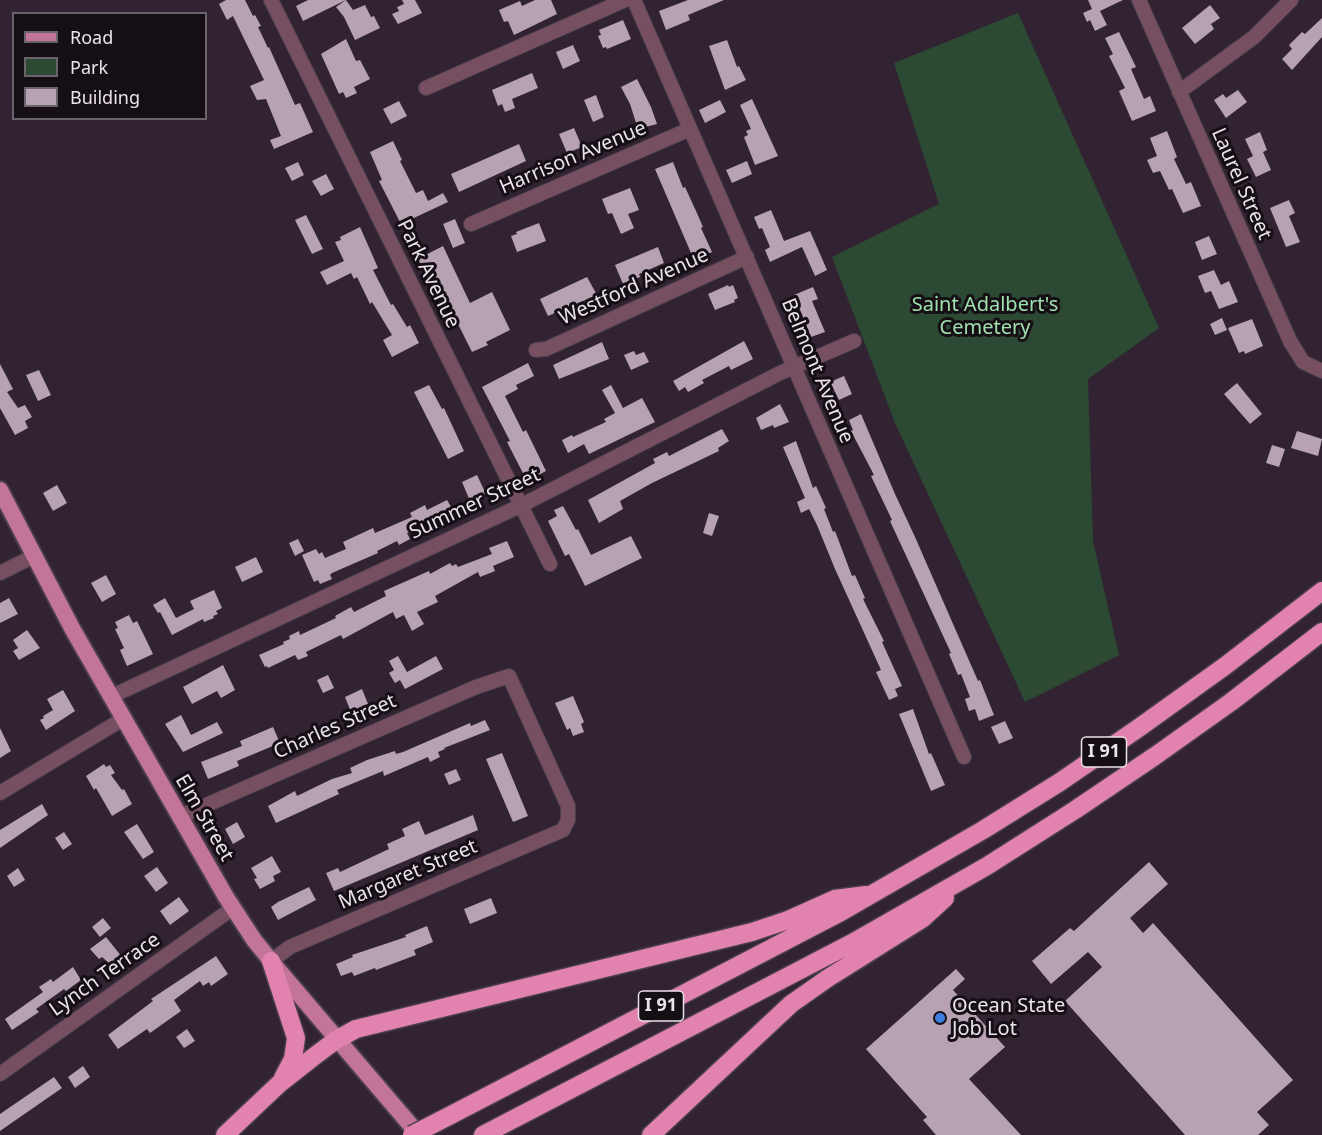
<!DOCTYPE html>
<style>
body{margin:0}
#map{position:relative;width:1322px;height:1135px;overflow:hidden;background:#312331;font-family:"Noto Sans",sans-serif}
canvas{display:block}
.legend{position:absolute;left:12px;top:12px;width:195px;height:108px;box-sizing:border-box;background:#150f15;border:2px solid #6b636b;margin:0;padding:8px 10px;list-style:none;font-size:18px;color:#ebe2eb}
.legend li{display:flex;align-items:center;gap:12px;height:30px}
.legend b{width:30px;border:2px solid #6b636b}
</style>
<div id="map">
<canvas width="1322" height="1135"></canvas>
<ul class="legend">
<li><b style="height:8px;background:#c37598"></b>Road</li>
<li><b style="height:16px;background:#2c4a33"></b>Park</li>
<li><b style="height:16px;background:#b7a2b3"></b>Building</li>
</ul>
</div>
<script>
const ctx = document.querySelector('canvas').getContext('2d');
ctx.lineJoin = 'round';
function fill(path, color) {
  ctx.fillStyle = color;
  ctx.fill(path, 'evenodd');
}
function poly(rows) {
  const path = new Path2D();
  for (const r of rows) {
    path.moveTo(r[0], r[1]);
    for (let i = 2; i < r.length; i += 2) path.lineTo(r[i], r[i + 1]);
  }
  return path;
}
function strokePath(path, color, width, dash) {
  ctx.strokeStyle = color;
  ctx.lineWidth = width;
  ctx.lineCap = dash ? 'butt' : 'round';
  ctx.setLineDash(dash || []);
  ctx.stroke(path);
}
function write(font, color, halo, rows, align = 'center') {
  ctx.font = font + ' "Noto Sans",sans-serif';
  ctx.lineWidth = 6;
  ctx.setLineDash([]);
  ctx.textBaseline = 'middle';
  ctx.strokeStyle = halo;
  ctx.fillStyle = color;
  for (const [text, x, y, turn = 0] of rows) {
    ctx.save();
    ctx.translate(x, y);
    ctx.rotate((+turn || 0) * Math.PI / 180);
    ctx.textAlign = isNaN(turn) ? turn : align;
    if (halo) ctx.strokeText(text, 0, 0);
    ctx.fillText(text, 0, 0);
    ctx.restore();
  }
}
const green = poly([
 [1018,13,1159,328,1088,379,1093,541,1119,655,1025,702,895,423,832,257,939,204,894,63]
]);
const building = poly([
 [226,0,245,0,253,16,255,15,261,26,258,27,268,48,269,47,295,105,300,103,313,132,274,149,270,140,281,136,266,99,257,100,250,86,264,80,233,16,227,20,219,4],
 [308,0,346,0,303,21,296,6],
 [346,0,353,10,365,5,371,17,374,16,380,28,355,40,344,17,336,7],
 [402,0,415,0,422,13,398,24,392,14,399,11,397,7,404,4],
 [535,0,551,0,557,14,514,35,508,21,504,22,499,10,520,1,522,6],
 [688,0,724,0,688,15,690,20,666,30,659,11],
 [1088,0,1123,0,1100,11,1107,25,1095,31,1090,20,1087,22,1083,13,1092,9],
 [1210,5,1220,18,1211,24,1214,29,1195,44,1182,28],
 [1322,18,1322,37,1292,70,1282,59,1292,49,1289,45,1302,32,1305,34],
 [623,20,631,39,607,49,606,47,603,48,598,36,601,35,599,30],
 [1119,32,1136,67,1131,69,1144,99,1150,96,1156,111,1132,121,1119,91,1125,88,1109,56,1113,54,1105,38],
 [346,39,356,61,360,60,370,79,354,87,357,93,346,98,343,92,339,94,321,54],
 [727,40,737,67,739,66,746,80,725,90,709,46],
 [573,45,580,61,563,69,556,52],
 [532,73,538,88,512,99,515,108,505,112,502,104,498,106,492,90],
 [637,79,651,107,657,124,638,129,630,104,621,87],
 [1238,90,1247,102,1226,118,1214,100,1223,94,1226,98],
 [596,95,604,117,593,122,584,100],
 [752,99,778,156,755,165,744,137,748,135,746,131,751,129,740,105],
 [720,100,726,112,705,123,699,110],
 [399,101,407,116,391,124,383,109],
 [574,128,582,147,567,153,559,134],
 [1167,131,1177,157,1174,159,1186,184,1191,182,1201,206,1183,213,1172,189,1169,190,1160,171,1153,173,1147,160,1157,156,1150,138],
 [1260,132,1267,150,1263,152,1271,170,1256,177,1247,159,1253,156,1245,139],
 [393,141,402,160,400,161,416,193,423,190,428,201,443,193,448,202,401,224,379,181,382,180,370,152],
 [519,144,526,161,459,192,451,174],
 [747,161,752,174,732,183,726,170],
 [298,162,304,175,292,181,285,168],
 [673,162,683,188,685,187,696,211,703,227,701,228,712,252,694,260,655,169],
 [326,174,334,189,321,196,312,181],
 [630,188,639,210,628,214,634,228,621,234,612,213,608,214,602,199],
 [1289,200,1295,213,1289,216,1300,242,1286,247,1270,208],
 [771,210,784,241,810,231,827,270,815,276,802,247,770,262,765,250,770,247,762,228,759,229,754,217],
 [306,215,323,249,312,254,295,220],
 [455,219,465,243,453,248,443,224],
 [539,223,546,241,517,252,511,236,517,234,516,232],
 [360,227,378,268,373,270,391,305,393,304,407,327,410,325,419,343,392,357,383,340,392,335,372,302,370,304,357,277,354,279,351,273,327,285,320,272,344,261,335,242,341,240,340,237],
 [1209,236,1217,254,1202,260,1195,242],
 [443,246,470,303,492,292,510,330,486,342,488,345,472,352,458,324,452,327,418,259],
 [658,247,664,263,639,274,640,277,623,284,615,265],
 [1214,270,1221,285,1229,281,1238,302,1219,309,1211,291,1205,293,1198,276],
 [587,277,597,295,548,316,540,299],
 [728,285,729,287,733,285,738,298,734,300,735,302,715,310,708,294],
 [813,287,818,299,812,301,825,332,811,337,794,295],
 [1222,318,1227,330,1215,335,1210,324],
 [1252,319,1263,346,1245,354,1244,351,1239,353,1228,328],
 [744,341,753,359,731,370,729,366,702,380,704,383,688,392,685,387,679,391,673,381],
 [602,342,609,359,559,379,553,365],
 [634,351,636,355,644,352,649,362,631,370,624,355],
 [528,363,534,376,516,385,518,389,505,396,523,432,526,430,546,471,527,481,507,442,510,441,482,387],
 [0,364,13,389,7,392,18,408,25,405,32,417,25,421,28,428,15,435,0,408],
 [39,370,51,395,38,401,26,375],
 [844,376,852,394,839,400,830,382],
 [1237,383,1262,414,1250,424,1224,394],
 [429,385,442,409,444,408,464,451,448,459,414,392],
 [611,385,623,408,642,398,655,422,589,454,584,444,568,453,562,440,572,435,573,437,606,422,604,419,615,413,602,390],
 [780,404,789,422,774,428,773,425,761,430,756,418],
 [861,414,895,494,915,537,978,681,980,680,994,715,979,721,975,709,969,711,965,699,970,697,961,674,958,675,949,654,951,653,890,521,892,520,871,476,874,475,851,431,853,430,849,420],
 [722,429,729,441,718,448,719,451,652,483,620,501,623,509,599,523,588,500,655,463,653,459,667,452,669,456],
 [1297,431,1322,439,1318,456,1291,448],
 [796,441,813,488,816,486,826,508,824,509,833,532,835,531,852,576,855,575,865,598,863,599,884,641,882,642,902,686,895,689,898,696,889,700,876,672,881,670,835,569,817,525,809,509,801,513,797,502,805,498,783,447],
 [1272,445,1285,449,1279,467,1266,463],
 [477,475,486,494,470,501,462,482],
 [57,485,67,503,53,511,43,493],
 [447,500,454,512,407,533,410,539,399,545,397,541,377,551,378,553,332,573,330,575,332,579,320,584,318,580,314,582,302,555,316,549,319,554,322,552,325,558,346,549,343,542,373,528,375,533,412,517,410,513,425,505,427,510],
 [563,506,576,530,578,529,591,555,631,536,642,558,585,586,569,554,565,556,548,521,557,516,554,510],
 [709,513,719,516,712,536,703,533],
 [298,539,304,551,295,556,289,543],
 [507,541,514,557,493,566,495,571,480,577,478,572,435,596,438,602,417,612,424,624,412,631,404,615,396,619,393,612,343,639,341,635,306,652,308,656,298,660,295,655,268,668,267,666,265,667,259,655,284,644,283,642,290,639,289,636,299,631,300,635,336,618,335,616,351,607,354,612,386,596,384,591,429,571,430,574,450,563,452,566,456,564,458,567,492,554,489,548],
 [256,557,263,572,242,582,235,567],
 [106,575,116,594,102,602,91,583],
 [214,590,222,608,216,611,218,614,213,616,214,618,204,622,203,619,172,635,160,612,158,613,153,605,165,598,176,618,194,609,190,601],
 [9,598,18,614,0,623,0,603],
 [129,615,133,623,137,621,153,654,127,666,120,650,124,648,115,629,118,628,115,622],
 [27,630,40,648,19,660,13,651,18,648,13,640],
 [398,656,407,672,436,656,443,669,405,689,400,680,395,683,389,673,394,670,389,661],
 [223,665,235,690,221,698,217,691,192,704,183,687],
 [328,675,334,688,323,693,317,680],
 [362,689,368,704,351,712,345,697],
 [63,690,75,711,46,730,40,720,44,718,43,716,53,710,47,699],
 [573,696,584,722,581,724,584,732,573,736,570,728,567,730,555,703],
 [913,709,929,754,931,753,945,785,931,791,899,714],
 [181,715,191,735,217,722,223,733,183,752,165,724],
 [485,720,490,730,444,748,445,749,438,752,440,757,430,762,428,757,384,776,383,771,337,790,339,794,276,823,268,806,295,791,297,796,332,779,352,773,350,768,367,760,395,751,396,754,403,752,456,729,470,723,471,726],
 [1005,721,1013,738,999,744,991,727],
 [273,727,280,743,237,761,239,766,208,779,201,762,242,746,240,741],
 [0,728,11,751,0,758],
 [502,753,528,816,513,822,486,759],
 [104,764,106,767,110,765,115,773,111,775,122,790,124,789,132,804,112,816,96,788,94,790,86,776],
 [456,769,461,780,449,785,444,774],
 [42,804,48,815,0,848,0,830],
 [473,815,478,830,334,891,326,873,338,868,340,872,389,849,387,844,405,836,402,829,419,821,425,835],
 [237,822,245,837,233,844,225,829],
 [137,824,154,852,143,859,124,832],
 [64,832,72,844,63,850,55,838],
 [272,856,281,872,273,876,275,881,260,889,254,879,257,878,251,868],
 [1149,862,1168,884,1130,918,1143,933,1153,923,1293,1080,1257,1112,1269,1125,1258,1135,1185,1135,1065,1001,1102,967,1088,952,1051,984,1032,961,1070,928,1074,931],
 [157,867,168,883,156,892,144,876],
 [18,868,25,880,14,887,7,876],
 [309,887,316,900,278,920,271,907,278,902],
 [179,897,189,911,170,925,160,911],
 [491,898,497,913,470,924,464,909],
 [103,918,111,928,100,937,92,927],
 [427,926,433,942,414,950,416,955,376,970,375,968,354,976,352,972,341,976,336,964,353,957,352,955,406,937,405,935],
 [106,937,122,957,111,965,102,957,99,959,90,949],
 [216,956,228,974,211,986,209,982,203,986,200,981,174,1000,181,1011,150,1033,147,1029,118,1049,108,1035,153,1001,151,999],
 [73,967,81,980,66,991,64,989,36,1009,39,1012,12,1030,5,1019,43,992,39,987,51,979,53,982],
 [956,969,965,979,953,990,1005,1047,969,1079,1021,1135,936,1135,923,1120,927,1117,866,1049],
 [187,1029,195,1041,184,1048,176,1037],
 [83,1066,90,1077,75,1088,68,1077],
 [54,1077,62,1088,0,1131,0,1114]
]);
const minor = poly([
 [271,0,550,564],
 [634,0,964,757],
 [1139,0,1290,341,1303,362,1322,371],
 [426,88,625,0],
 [1179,92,1254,37,1291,0],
 [471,224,690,129],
 [536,350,546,349,747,257],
 [0,573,34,556],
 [110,697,520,506,780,373,854,341],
 [0,793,123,719],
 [179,817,476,687,509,676,568,806,568,820,563,830,290,947,271,961],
 [0,1074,233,908]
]);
const major = poly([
 [0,490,73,630,226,897,254,940,280,972,419,1135]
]);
const highway = poly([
 [271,961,296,1038,293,1059,283,1078],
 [449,1116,841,912,983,830,1060,782,1140,727,1225,666,1322,591],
 [225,1135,279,1084,316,1055,336,1040,356,1029,752,932,788,920,835,899,866,895],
 [483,1135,852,943,987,866,1075,810,1155,756,1231,702,1322,632],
 [651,1135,791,1004,828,978,922,919,945,898]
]);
const highwayBridge = poly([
 [412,1135,449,1116]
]);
const markers = [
 [940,1018,6,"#3f7fe0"]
];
const shields = [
 [1104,752,45],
 [661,1006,45]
];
const shieldNames = [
 ["I 91",1104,752],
 ["I 91",661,1006]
];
const streetNames = [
 ["Harrison Avenue",573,158,-23],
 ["Laurel Street",1241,184,66],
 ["Park Avenue",428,274,64],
 ["Westford Avenue",634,287,-24],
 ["Belmont Avenue",817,371,67],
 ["Summer Street",475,504,-25],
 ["Charles Street",335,727,-24],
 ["Elm Street",204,818,60],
 ["Margaret Street",408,875,-23],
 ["Lynch Terrace",105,975,-35]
];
const parkNames = [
 ["Saint Adalbert's",985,305],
 ["Cemetery",985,328]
];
const poiNames = [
 ["Ocean State",952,1006],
 ["Job Lot",952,1029]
];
fill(green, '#2c4a33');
fill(building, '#b7a2b3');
strokePath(minor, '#4b3e4b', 16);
strokePath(major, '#4b3e4b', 20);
strokePath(highway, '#4b3e4b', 21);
strokePath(minor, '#765060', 14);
strokePath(major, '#c37598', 16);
strokePath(highway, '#e183ae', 18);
strokePath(highwayBridge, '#4b3e4b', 21, []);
strokePath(highwayBridge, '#e183ae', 18);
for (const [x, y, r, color] of markers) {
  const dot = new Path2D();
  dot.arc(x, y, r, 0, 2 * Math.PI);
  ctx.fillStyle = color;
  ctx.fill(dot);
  strokePath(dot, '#150f15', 2);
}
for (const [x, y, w] of shields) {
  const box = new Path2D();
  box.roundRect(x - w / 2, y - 15, w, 30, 4.5);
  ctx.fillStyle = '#150f15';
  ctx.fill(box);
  strokePath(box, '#ebe2eb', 1.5);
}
write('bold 18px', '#ebe2eb', null, shieldNames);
write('20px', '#ebe2eb', '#150f15', streetNames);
write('20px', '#9fe0ad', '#150f15', parkNames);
write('20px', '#ebe2eb', '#150f15', poiNames, 'left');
</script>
